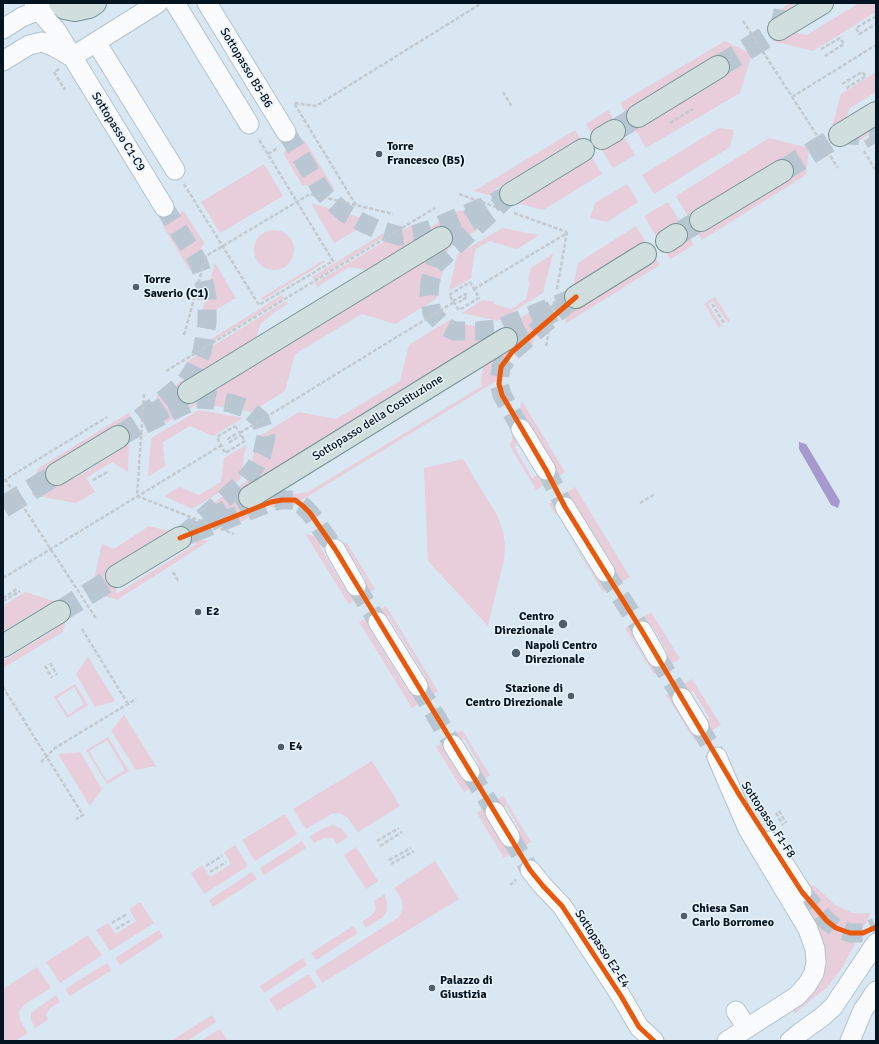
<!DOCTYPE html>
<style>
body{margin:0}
#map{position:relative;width:879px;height:1044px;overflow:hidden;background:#d8e7f2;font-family:Signika,sans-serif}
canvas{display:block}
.frame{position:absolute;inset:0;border:4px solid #041420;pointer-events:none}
</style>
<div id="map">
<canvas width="879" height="1044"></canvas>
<div class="frame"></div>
</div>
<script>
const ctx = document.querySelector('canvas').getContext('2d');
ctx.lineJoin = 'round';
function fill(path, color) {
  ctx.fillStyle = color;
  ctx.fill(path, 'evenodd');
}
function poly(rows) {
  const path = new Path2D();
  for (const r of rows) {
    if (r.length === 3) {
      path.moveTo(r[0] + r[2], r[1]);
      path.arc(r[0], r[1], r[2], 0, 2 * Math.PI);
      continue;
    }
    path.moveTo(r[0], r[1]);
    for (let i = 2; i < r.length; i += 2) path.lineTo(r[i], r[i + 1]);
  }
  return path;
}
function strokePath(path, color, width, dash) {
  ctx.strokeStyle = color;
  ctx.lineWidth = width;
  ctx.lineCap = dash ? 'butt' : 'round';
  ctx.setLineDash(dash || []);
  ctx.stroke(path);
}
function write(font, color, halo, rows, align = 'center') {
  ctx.font = font + ' Signika,sans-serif';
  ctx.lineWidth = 3;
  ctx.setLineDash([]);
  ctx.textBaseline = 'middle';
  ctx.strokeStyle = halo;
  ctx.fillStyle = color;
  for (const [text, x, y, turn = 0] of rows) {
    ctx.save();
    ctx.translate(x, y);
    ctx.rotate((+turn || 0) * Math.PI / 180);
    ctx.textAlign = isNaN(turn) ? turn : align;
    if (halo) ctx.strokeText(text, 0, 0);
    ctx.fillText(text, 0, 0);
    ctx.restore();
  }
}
const green = poly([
 [791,3,798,3,791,7,779,29,807,35,859,3,876,3,876,12,813,51,773,41,777,12],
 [725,41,752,54,740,93,646,148,620,103],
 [718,58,719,79,644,125],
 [876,72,876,92,850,108,840,135,868,131,876,126,876,130,855,143,830,134,841,94],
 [608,110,635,155,613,168,586,124],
 [719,128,734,130,730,147,654,194,642,175],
 [575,130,602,174,543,210,474,191],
 [576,140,587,157,522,197,494,190],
 [769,138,809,148,806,175,702,240,676,196],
 [782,171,794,174,706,228],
 [304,140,334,188,302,185,283,153],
 [264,164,283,196,220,233,201,202],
 [627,184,638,202,607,222,590,218,595,203],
 [668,202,694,245,670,259,644,216],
 [311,203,372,221,334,243],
 [460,210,492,220,448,249,436,299,395,324,362,314,295,354,285,391,251,412,199,403,149,433,157,396,186,378,188,361,286,301,288,304,274,312,260,325,254,346,193,381,186,408,455,242,432,235,373,271,349,267,317,287,315,283,412,225,429,228],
 [184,211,204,243,190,271,162,224],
 [636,226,660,265,565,324,578,263],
 [650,262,575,308,576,297],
 [502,228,539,235,517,249,490,241,475,249,471,278,449,291,457,255],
 [274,250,20],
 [387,231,389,234,314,280,312,277],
 [553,254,543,293,498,321,462,313,483,300,494,302,494,304,511,309,526,299,530,282,528,280,531,268],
 [324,260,325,262,263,300,261,298],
 [215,263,236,298,200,319],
 [282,295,284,298,210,343,208,341],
 [715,297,730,321,728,323,713,301,708,304,722,326,719,328,704,304],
 [546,302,533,343,511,355,506,375,287,509,267,506,234,526,197,513,247,481,258,437,299,412,336,419,400,381,409,345,449,320,498,332],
 [508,329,484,365,481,379,482,386,308,492,296,494,281,489,250,497,236,495],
 [522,401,565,472,536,490,510,446],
 [524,418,552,466,532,478,515,448],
 [199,410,243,418,213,436,190,426,163,442,165,466,148,477,151,438],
 [130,412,128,472,112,462,86,478,95,492,76,503,32,495,37,469],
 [119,426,114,454,74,479,47,470],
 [246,445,240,480,192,509,164,496,179,487,199,495,221,482,224,458],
 [463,459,498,517,503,531,505,545,504,560,488,626,428,561,424,468],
 [575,487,630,577,603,592,549,504],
 [573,501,614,566,596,578,555,514],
 [149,526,209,541,117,600,91,592,102,544,114,549],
 [163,534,180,538,196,544,116,594,118,562],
 [305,534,348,544,375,589,349,604],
 [319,545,348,552,366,580,347,592],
 [25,592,69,606,63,632,3,668,3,661,54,630,59,612,40,609,3,631,3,606],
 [386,606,438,691,412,708,359,622],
 [388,616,427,679,408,691,369,628],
 [651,612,680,659,654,674,625,628],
 [652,626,667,651,648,663,633,638],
 [88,657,115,701,95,707,76,674],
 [692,679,721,725,695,741,666,695],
 [693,691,710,719,692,731,674,703],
 [75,684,88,705,67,718,54,697],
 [74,687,84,704,68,715,57,698],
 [124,715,156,766,136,770,111,731],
 [462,730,490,775,464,792,436,747],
 [464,738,480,766,461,778,445,751],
 [108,737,129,771,107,784,86,750],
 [107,740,125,770,107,781,89,751],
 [80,752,102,789,90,806,58,754],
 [372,761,400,806,358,832,347,817,339,813,331,814,306,829,293,809],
 [503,796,531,842,504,858,477,813],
 [506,806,520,830,501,842,486,817],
 [285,814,297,834,255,861,242,840],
 [333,825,342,829,348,837,337,844,333,838,324,838,314,843,310,836,324,828],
 [302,841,306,848,264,875,260,868],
 [235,845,248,866,204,894,191,873,202,865,210,877,231,864,224,852],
 [356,847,378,881,366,889,344,855],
 [435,861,459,899,322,983,315,971,399,917,403,908,401,898,394,888],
 [252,872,257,879,213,907,209,900],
 [814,885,835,905,853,913,871,913,842,968,827,987,795,1013,791,1007,815,983,793,897],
 [385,894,387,903,387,911,383,917,366,928,362,921,371,916,376,909,374,901],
 [140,902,154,923,110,951,96,930,108,923,116,934,136,921,129,909],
 [353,926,358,933,316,960,311,953],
 [159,930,163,937,120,965,115,958],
 [88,935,102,955,60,983,46,962],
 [303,958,307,965,264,993,260,986],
 [107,963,112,970,70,996,65,989],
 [37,967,51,988,25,1004,19,1011,20,1020,28,1033,15,1041,3,1041,3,989],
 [309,974,317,987,277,1011,269,999],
 [56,995,60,1002,49,1009,46,1015,48,1020,35,1028,31,1020,31,1013],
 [212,1015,216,1022,187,1041,171,1041],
 [220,1029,228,1041,200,1041]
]);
const water = poly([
 [799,442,806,444,840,501,838,508,831,505,799,449]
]);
const minorTunnel = poly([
 [779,29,785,3],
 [286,132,322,191,328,198,345,213,363,223,379,230,400,236,416,234,431,229,497,201],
 [840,135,872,136,876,143],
 [511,194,435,265,430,282,429,295,432,313,444,326,454,331,477,331,497,329,576,297],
 [140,418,186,381,194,369,202,352,207,323,207,297,202,272,198,261,164,207],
 [521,429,502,395,499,384,501,367,512,352,564,307],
 [118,437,197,399,214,400,230,403,248,409,260,419,266,437,262,454,255,467,244,481,180,538],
 [546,470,565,507],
 [193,533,271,502,282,500,295,500,303,506,310,513,335,549],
 [605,572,642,631],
 [356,586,378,622],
 [657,657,682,698],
 [418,686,453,745],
 [699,726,717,757],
 [470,772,495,812],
 [510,837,530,870],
 [802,892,827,921,836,928,850,933,863,933,876,927]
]);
const majorTunnel = poly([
 [718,67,779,29],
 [614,131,638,116],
 [782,171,840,135],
 [676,235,701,220],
 [441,238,511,194],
 [506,339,576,297],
 [118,437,189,392],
 [3,507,57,474],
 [180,538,250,497],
 [59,612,117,576]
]);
const path = poly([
 [876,16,856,28,859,34,876,24],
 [743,21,820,140],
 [821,49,840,38,844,44,825,56],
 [59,69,54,72,65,90],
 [842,84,862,72,866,76,845,89],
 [503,92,512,107],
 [792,97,876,45],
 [670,123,693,109],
 [827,151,838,168],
 [864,151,876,171],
 [268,154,278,148],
 [184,184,259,305,333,261,258,138],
 [459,194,496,207],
 [356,205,294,103,316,106,482,3],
 [514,213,567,232],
 [470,282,479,298,459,310,449,295,470,282],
 [474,289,567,233],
 [557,289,567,232],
 [453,301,465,294,467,297,459,302],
 [712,304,724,323],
 [184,335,206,256,310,194,393,214],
 [546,346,555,298],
 [166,371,435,208],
 [144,394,137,496,234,534],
 [235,426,245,441,225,453,217,437,235,426],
 [240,433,454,302],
 [236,434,228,439,230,442,241,435],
 [5,479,97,620],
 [93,480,109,471],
 [3,481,107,417],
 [640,503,655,494],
 [173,572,179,582],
 [3,578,222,445],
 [3,598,18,588],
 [3,601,20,591],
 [82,629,128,704],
 [50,663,57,675],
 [45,666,52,678],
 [3,687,83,815,76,819],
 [41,762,55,748,136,699],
 [779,811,786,823],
 [776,813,783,825],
 [377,841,399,828],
 [380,846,402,832],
 [389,860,411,848],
 [391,864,414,851],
 [206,866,222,856],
 [210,872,226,862],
 [510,885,516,880],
 [112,923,127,914],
 [116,929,131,920]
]);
const minor = poly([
 [34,3,38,10,56,30,164,207],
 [175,3,249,124],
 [207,3,286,132],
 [3,29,22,17,49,6],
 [96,42,175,170],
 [72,57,158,3],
 [3,61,29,45,42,42,55,47,70,56],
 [521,429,546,470],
 [565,507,605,572],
 [335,549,356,586],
 [378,622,418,686],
 [642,631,657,657],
 [682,698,699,726],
 [453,745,470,772],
 [717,757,748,829,808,929,815,949,816,962,814,973,807,985,797,996,727,1041],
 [495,812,510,837],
 [769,841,802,892],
 [530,870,543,886,562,906,621,996,639,1027,654,1041],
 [736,1011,747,1028],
 [790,1041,801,1032,822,1017,833,1007,876,943],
 [850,1041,863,1010,876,991]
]);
const major = poly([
 [60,3,64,8,75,10,89,7,95,3],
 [779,29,822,3],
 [638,116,718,67],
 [840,135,876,113],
 [602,138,614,131],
 [511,194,583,150],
 [701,220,782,171],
 [667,241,676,235],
 [576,297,645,254],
 [189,392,441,238],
 [57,474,118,437],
 [250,497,506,339],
 [117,576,180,538],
 [3,646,59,612]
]);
const cycleway = poly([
 [576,297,512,352,501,367,499,384,502,395,546,470,565,507,642,631,740,796,802,892,827,921,836,928,850,933,863,933,876,927],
 [180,538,271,502,282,500,295,500,303,506,310,513,335,549,530,870,543,886,562,906,621,996,639,1027,654,1041]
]);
const markers = [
 [379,154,4,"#4e5e6a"],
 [136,287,4,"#4e5e6a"],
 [198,612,4,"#4e5e6a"],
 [563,624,5,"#4e5e6a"],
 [516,653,5,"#4e5e6a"],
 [571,696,4,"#4e5e6a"],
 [281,747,4,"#4e5e6a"],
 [684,916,4,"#4e5e6a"],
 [432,988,4,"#4e5e6a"]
];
const streetNames = [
 ["Sottopasso B5-B6",246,68,59],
 ["Sottopasso C1-C9",118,132,58],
 ["Sottopasso della Costituzione",378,418,-32],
 ["Sottopasso F1-F8",768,820,57],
 ["Sottopasso E2-E4",602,949,57]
];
const poiNames = [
 ["Torre",387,147],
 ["Francesco (B5)",387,161],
 ["Torre",144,280],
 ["Saverio (C1)",144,294],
 ["E2",206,612],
 ["Centro",554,617,"right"],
 ["Direzionale",554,631,"right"],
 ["Napoli Centro",525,646],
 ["Direzionale",525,660],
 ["Stazione di",563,689,"right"],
 ["Centro Direzionale",563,703,"right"],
 ["E4",289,747],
 ["Chiesa San",692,909],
 ["Carlo Borromeo",692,923],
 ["Palazzo di",440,981],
 ["Giustizia",440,995]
];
fill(green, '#e8cddb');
fill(water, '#a799ce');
strokePath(minorTunnel, '#b8c7d2', 19, [19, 10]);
strokePath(majorTunnel, '#b8c7d2', 22, [22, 11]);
strokePath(minor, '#b3c3ce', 21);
strokePath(major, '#769396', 24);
strokePath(path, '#c4c9ce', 2.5, [4, 2]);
strokePath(minor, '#f9fbfd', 19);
strokePath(major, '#d0dede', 22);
strokePath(cycleway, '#e8590c', 5);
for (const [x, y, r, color] of markers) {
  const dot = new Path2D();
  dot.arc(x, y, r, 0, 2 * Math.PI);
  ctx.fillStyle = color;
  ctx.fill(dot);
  strokePath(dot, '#eaf3fa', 1.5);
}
write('12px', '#041420', '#eaf3fa', streetNames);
write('bold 12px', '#041420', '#eaf3fa', poiNames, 'left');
</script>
